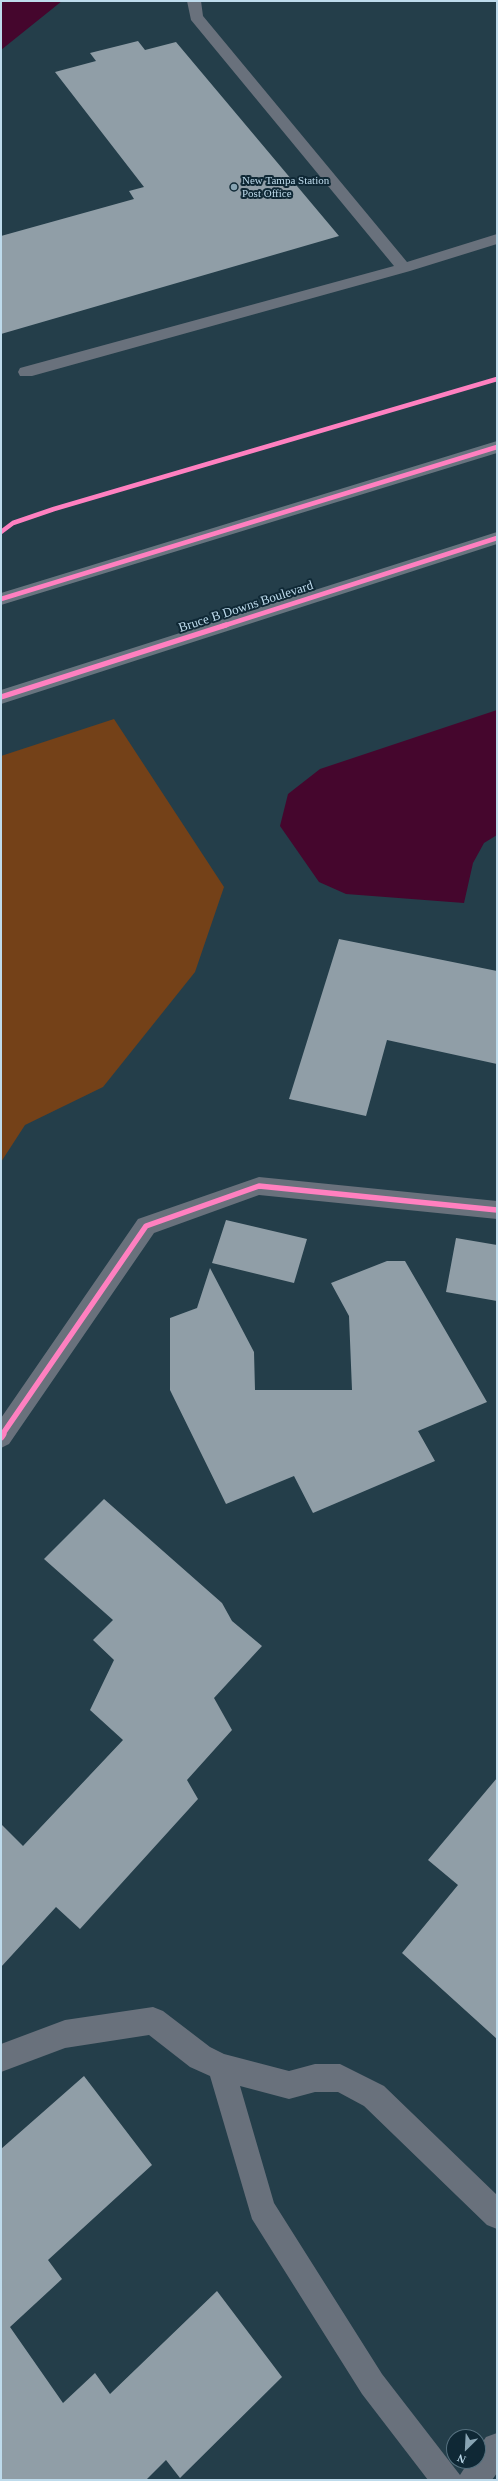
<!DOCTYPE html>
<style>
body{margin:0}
#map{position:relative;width:498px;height:2481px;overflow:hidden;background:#243e4a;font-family:Georgia,serif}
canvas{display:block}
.frame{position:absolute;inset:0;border:2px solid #bedbec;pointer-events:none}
.north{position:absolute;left:446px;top:2429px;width:40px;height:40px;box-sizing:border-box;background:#0f2835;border:1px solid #55707e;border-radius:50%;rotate:204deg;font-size:11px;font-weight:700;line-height:16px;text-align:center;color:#bedbec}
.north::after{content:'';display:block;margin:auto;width:14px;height:18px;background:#88a4b3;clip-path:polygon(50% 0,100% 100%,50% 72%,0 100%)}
</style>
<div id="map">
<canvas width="498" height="2481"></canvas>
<div class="frame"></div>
<div class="north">N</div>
</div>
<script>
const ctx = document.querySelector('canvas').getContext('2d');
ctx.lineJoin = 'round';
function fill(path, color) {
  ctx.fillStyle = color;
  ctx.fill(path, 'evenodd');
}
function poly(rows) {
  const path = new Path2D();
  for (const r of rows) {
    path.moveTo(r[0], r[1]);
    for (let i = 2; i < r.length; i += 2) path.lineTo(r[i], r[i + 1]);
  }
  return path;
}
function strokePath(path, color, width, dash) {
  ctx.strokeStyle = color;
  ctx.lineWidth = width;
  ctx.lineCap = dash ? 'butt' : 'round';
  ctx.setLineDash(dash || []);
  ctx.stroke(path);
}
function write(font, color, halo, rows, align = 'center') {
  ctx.font = font + ' Georgia,serif';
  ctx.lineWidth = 4;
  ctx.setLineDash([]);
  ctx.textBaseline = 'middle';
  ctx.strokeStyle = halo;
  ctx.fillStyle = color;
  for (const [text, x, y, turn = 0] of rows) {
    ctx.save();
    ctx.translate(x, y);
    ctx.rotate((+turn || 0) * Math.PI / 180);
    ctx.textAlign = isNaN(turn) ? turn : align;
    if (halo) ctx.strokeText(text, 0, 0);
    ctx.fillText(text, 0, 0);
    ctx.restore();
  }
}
const green = poly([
 [114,719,224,887,195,972,103,1087,25,1125,1,1162,1,756]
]);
const water = poly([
 [1,1,62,1,1,50],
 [497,710,497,835,484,843,473,863,464,903,346,894,319,882,280,826,288,794,320,769]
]);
const building = poly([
 [138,41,145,50,176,42,339,236,1,334,1,236,134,199,129,191,144,187,55,72,96,61,90,53],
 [339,939,497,971,497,1064,387,1040,366,1116,289,1099],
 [226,1220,307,1239,294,1283,212,1263],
 [456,1238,497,1245,497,1301,446,1292],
 [387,1261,405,1261,487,1402,418,1431,435,1461,313,1513,294,1476,226,1504,170,1390,170,1318,197,1308,210,1268,254,1352,255,1390,352,1390,349,1316,331,1283],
 [104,1499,222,1603,232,1621,262,1646,214,1698,232,1730,187,1780,198,1799,80,1929,56,1907,1,1967,1,1824,23,1846,123,1740,90,1710,114,1660,93,1640,113,1620,44,1559],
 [497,1778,497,2039,402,1953,458,1885,428,1860],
 [84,2076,152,2165,48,2260,62,2279,10,2327,63,2403,95,2373,110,2394,217,2291,282,2377,180,2478,166,2460,146,2480,1,2480,1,2149]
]);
const service = poly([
 [187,1,201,1,203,16,407,262,497,234,497,244,410,271,32,376,20,376,18,372,20,368,394,266,191,20,187,1]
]);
const minor = poly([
 [259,1177,497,1201,497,1219,259,1195,154,1233,9,1444,1,1448,1,1418,138,1219,259,1177],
 [153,2007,163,2011,210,2047,224,2054,289,2071,315,2064,340,2064,384,2086,497,2195,497,2229,487,2225,364,2106,338,2092,315,2092,289,2099,240,2086,274,2203,382,2374,460,2475,469,2461,478,2461,478,2449,486,2437,497,2433,497,2473,492,2480,428,2480,362,2394,252,2219,210,2076,190,2067,149,2035,65,2048,1,2072,1,2044,65,2020,153,2007]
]);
const secondary = poly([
 [497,441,497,453,1,605,1,593,497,441],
 [497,532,497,544,1,704,1,690,497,532]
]);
const cyclewayFar2 = poly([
 [1,532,13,523,54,509,497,379],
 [1,599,497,447],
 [223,626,497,538]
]);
const cyclewayFar1 = poly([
 [1,697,226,625],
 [2,1435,146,1226,259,1186,497,1210]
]);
const cycleway = poly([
 [1,1437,3,1434]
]);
const markers = [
 [234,187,4,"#88a4b3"]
];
const farPoinames = [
 ["New Tampa Station",242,181],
 ["Post Office",242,194]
];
const streetNames = [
 ["Bruce B Downs Boulevard",246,607,-18]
];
fill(green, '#744118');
fill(water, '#45062d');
fill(building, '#909ea7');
fill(service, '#69717c');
fill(minor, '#69717c');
fill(secondary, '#68747f');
strokePath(cyclewayFar2, '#ff80c0', 4.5);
strokePath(cyclewayFar1, '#ff80c0', 5.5);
strokePath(cycleway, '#ff80c0', 7);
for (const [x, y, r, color] of markers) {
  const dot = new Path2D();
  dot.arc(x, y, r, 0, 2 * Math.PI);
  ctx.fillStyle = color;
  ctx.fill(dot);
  strokePath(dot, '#0f2835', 1.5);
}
write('11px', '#bedbec', '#0f2835', farPoinames, 'left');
write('13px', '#bedbec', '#0f2835', streetNames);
</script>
